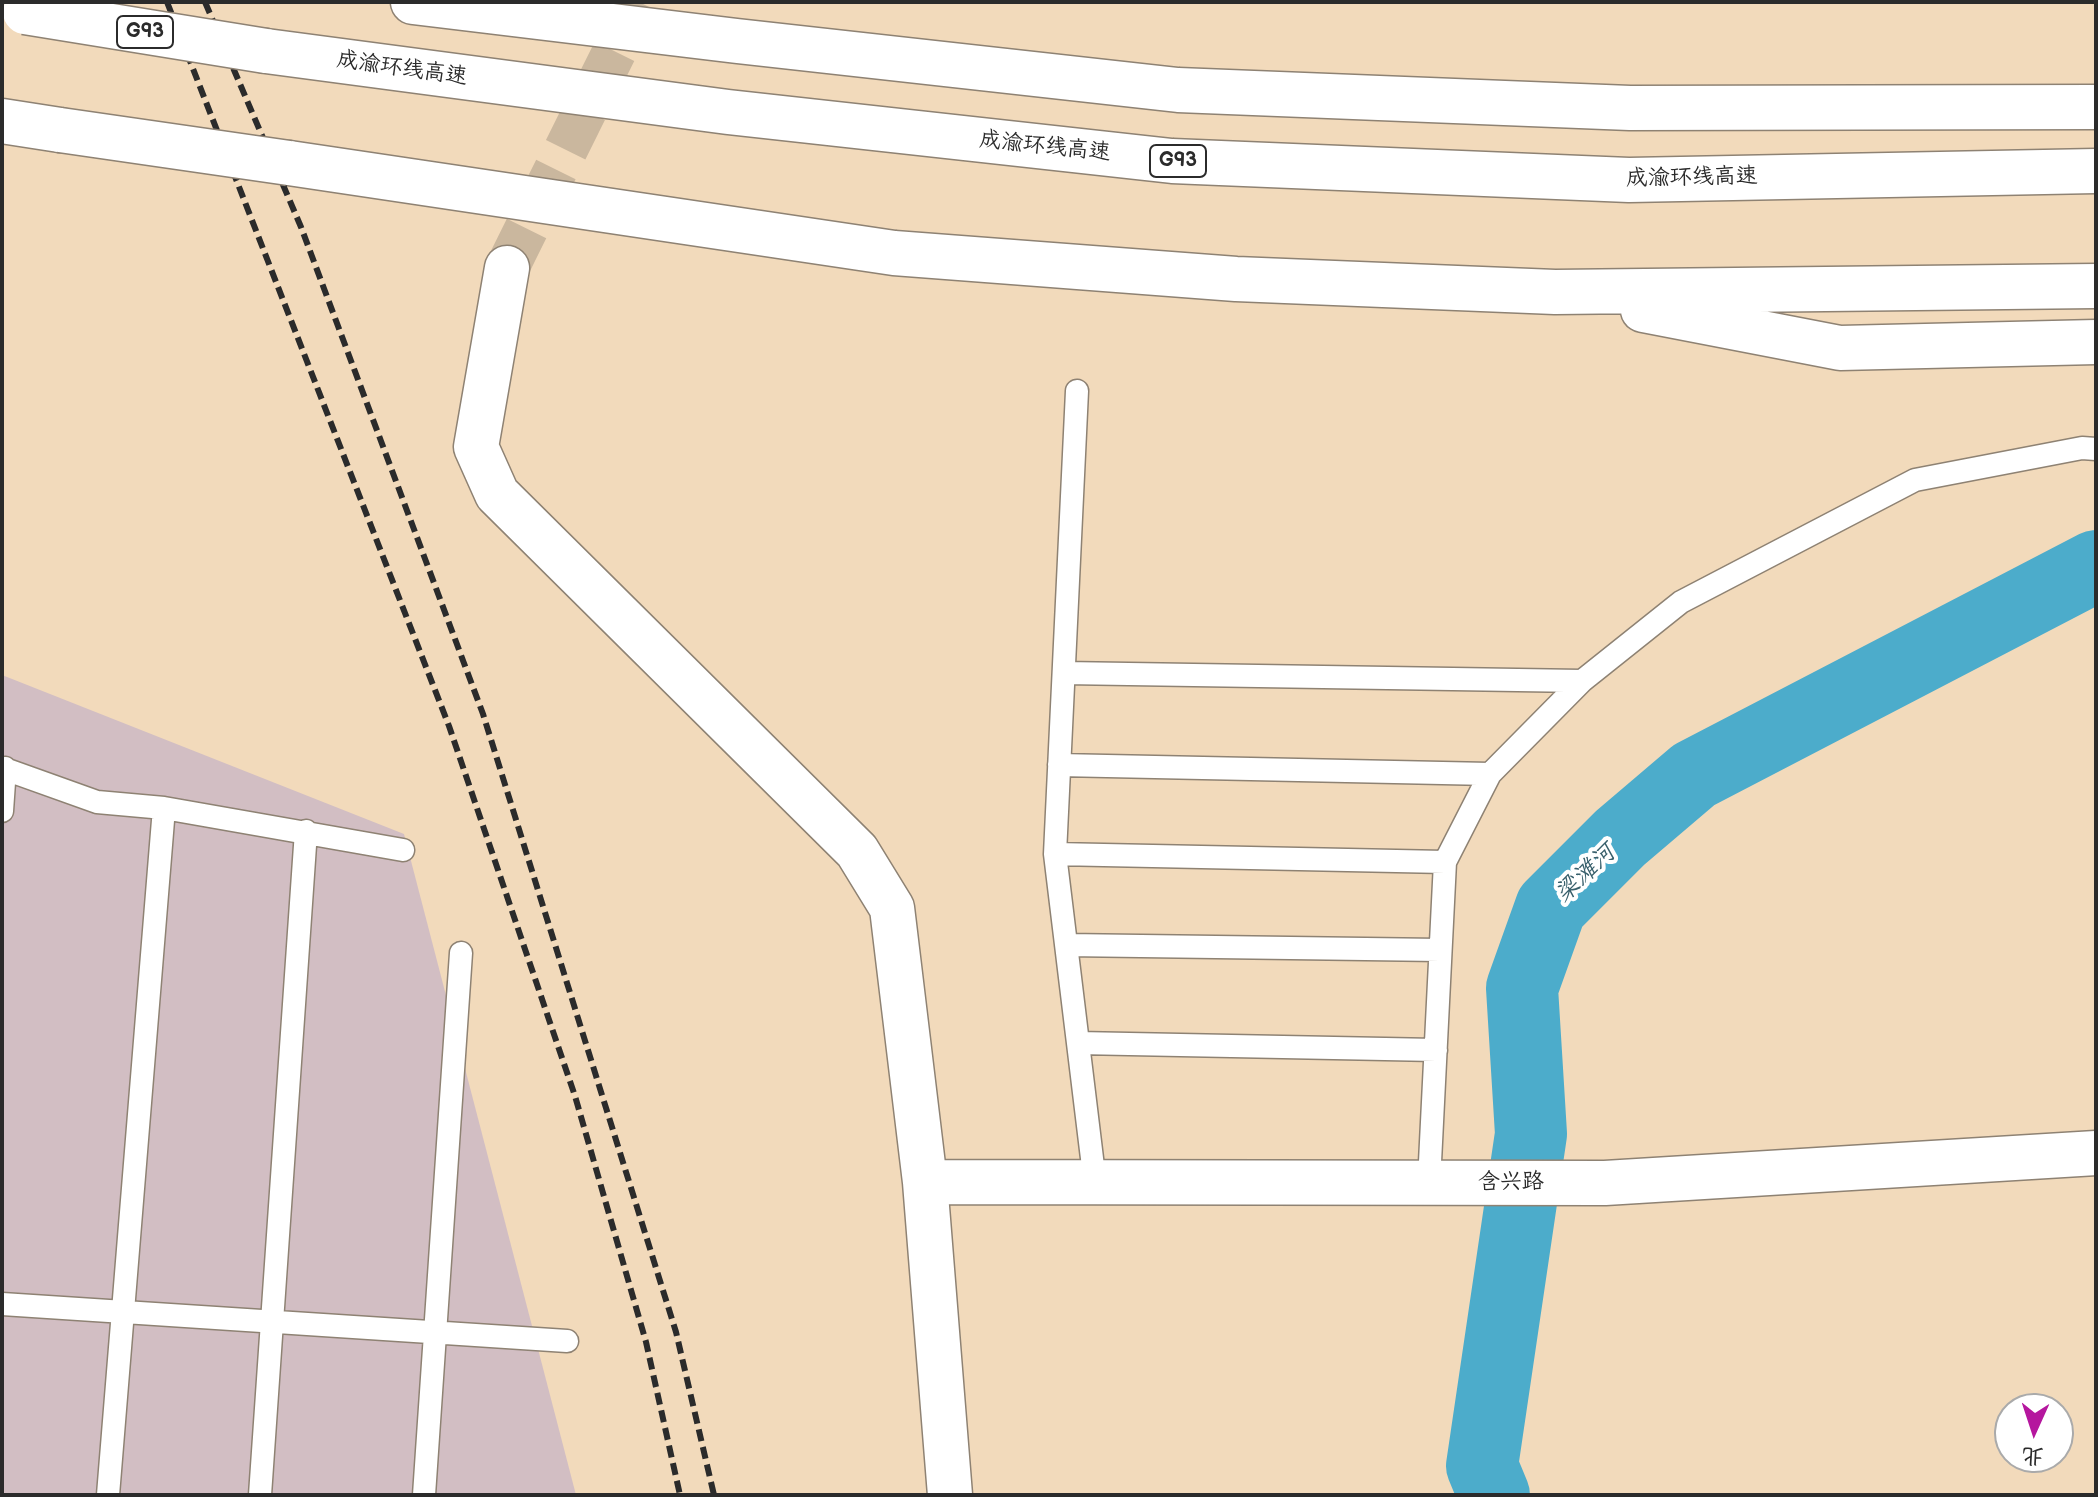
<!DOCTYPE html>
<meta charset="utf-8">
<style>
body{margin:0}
#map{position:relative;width:2098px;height:1497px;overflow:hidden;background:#f2dabb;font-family:"Balsamiq Sans","LXGW WenKai TC",sans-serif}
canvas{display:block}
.frame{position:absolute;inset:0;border:4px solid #2b2b2b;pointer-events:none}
.north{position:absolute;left:1994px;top:1393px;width:80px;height:80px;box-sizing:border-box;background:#fff;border:2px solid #aaa;border-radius:50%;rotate:183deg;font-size:22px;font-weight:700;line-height:32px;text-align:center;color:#2b2b2b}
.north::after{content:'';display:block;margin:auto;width:28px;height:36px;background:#b5179e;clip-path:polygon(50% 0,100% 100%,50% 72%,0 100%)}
</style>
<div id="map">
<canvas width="2098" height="1497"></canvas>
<div class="frame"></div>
<div class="north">北</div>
</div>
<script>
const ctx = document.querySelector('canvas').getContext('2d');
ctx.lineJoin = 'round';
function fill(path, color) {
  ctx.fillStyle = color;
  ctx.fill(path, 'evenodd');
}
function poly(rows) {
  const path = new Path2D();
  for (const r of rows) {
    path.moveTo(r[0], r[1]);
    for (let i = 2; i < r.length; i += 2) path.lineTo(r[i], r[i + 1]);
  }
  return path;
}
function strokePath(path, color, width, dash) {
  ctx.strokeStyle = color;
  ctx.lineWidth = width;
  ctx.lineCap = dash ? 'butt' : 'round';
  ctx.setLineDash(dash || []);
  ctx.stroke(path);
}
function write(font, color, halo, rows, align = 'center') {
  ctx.font = font + ' "Balsamiq Sans","LXGW WenKai TC",sans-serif';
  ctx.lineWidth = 8;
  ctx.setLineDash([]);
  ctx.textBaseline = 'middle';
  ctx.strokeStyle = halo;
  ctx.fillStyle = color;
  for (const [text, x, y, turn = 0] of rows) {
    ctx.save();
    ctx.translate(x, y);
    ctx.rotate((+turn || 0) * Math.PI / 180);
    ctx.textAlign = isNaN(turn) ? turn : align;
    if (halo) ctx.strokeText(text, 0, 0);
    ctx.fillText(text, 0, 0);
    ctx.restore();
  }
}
const industrial = poly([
 [2,675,404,834,576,1495,2,1495]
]);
const river = poly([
 [1494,1495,1482,1466,1531,1134,1522,988,1551,907,1620,838,1694,775,2096,566]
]);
const secondaryTunnel = poly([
 [507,268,639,2]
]);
const lane = poly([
 [1077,391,1055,854,1095,1183],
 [1064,673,1582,681],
 [1059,765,1490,774],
 [2,768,97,802,164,808,403,850],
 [2,811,5,768],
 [1055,854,1445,862],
 [1066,945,1440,950],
 [1078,1043,1436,1050],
 [1429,1182,1445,862,1490,774,1582,681,1681,602,1915,480,2082,448,2096,449],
 [2,1304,567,1341],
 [108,1495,164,808],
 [260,1495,306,831],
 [424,1495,461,953]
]);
const street = poly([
 [507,268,476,447,497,494,857,851,892,908,925,1182,950,1495],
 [925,1182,1605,1183,2096,1153]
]);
const highway = poly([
 [413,2,737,41,1178,90,1630,108,2096,107],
 [266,51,728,112,1172,161,1629,180,2096,171],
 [2,121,60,130],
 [289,163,894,253,1236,279,1555,292,2096,286],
 [1643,310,1840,348,2096,342]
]);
const rail = poly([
 [167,2,449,726,575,1096,646,1342,680,1495],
 [205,2,301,227,483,714,676,1332,714,1495]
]);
const highwayBridge = poly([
 [25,12,266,51],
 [60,130,289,163]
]);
const shields = [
 [145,32,56],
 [1178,161,56]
];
const shieldNames = [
 ["G93",145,32],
 ["G93",1178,161]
];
const streetNames = [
 ["成渝环线高速",402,69,8],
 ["成渝环线高速",1045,147,6],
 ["成渝环线高速",1692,178,-1],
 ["含兴路",1511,1182]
];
const waterNames = [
 ["梁滩河",1586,874,-43]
];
fill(industrial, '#d2bec3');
strokePath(river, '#4caccb', 72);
strokePath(secondaryTunnel, '#cab79e', 44, [44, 22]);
strokePath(lane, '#8e8273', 25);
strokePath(street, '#8e8273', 47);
strokePath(highway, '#8e8273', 47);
strokePath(lane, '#fff', 22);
strokePath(street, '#fff', 44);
strokePath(highway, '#fff', 44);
strokePath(rail, '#2b2b2b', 6, [12, 6]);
strokePath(highwayBridge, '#8e8273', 47, []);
strokePath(highwayBridge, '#fff', 44);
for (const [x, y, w] of shields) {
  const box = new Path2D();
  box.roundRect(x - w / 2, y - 16, w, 32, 6);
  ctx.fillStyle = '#fff';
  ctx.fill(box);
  strokePath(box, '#2b2b2b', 2);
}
write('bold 20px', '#2b2b2b', null, shieldNames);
write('22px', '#2b2b2b', '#fff', streetNames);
write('italic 24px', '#385f6b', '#fff', waterNames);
</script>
